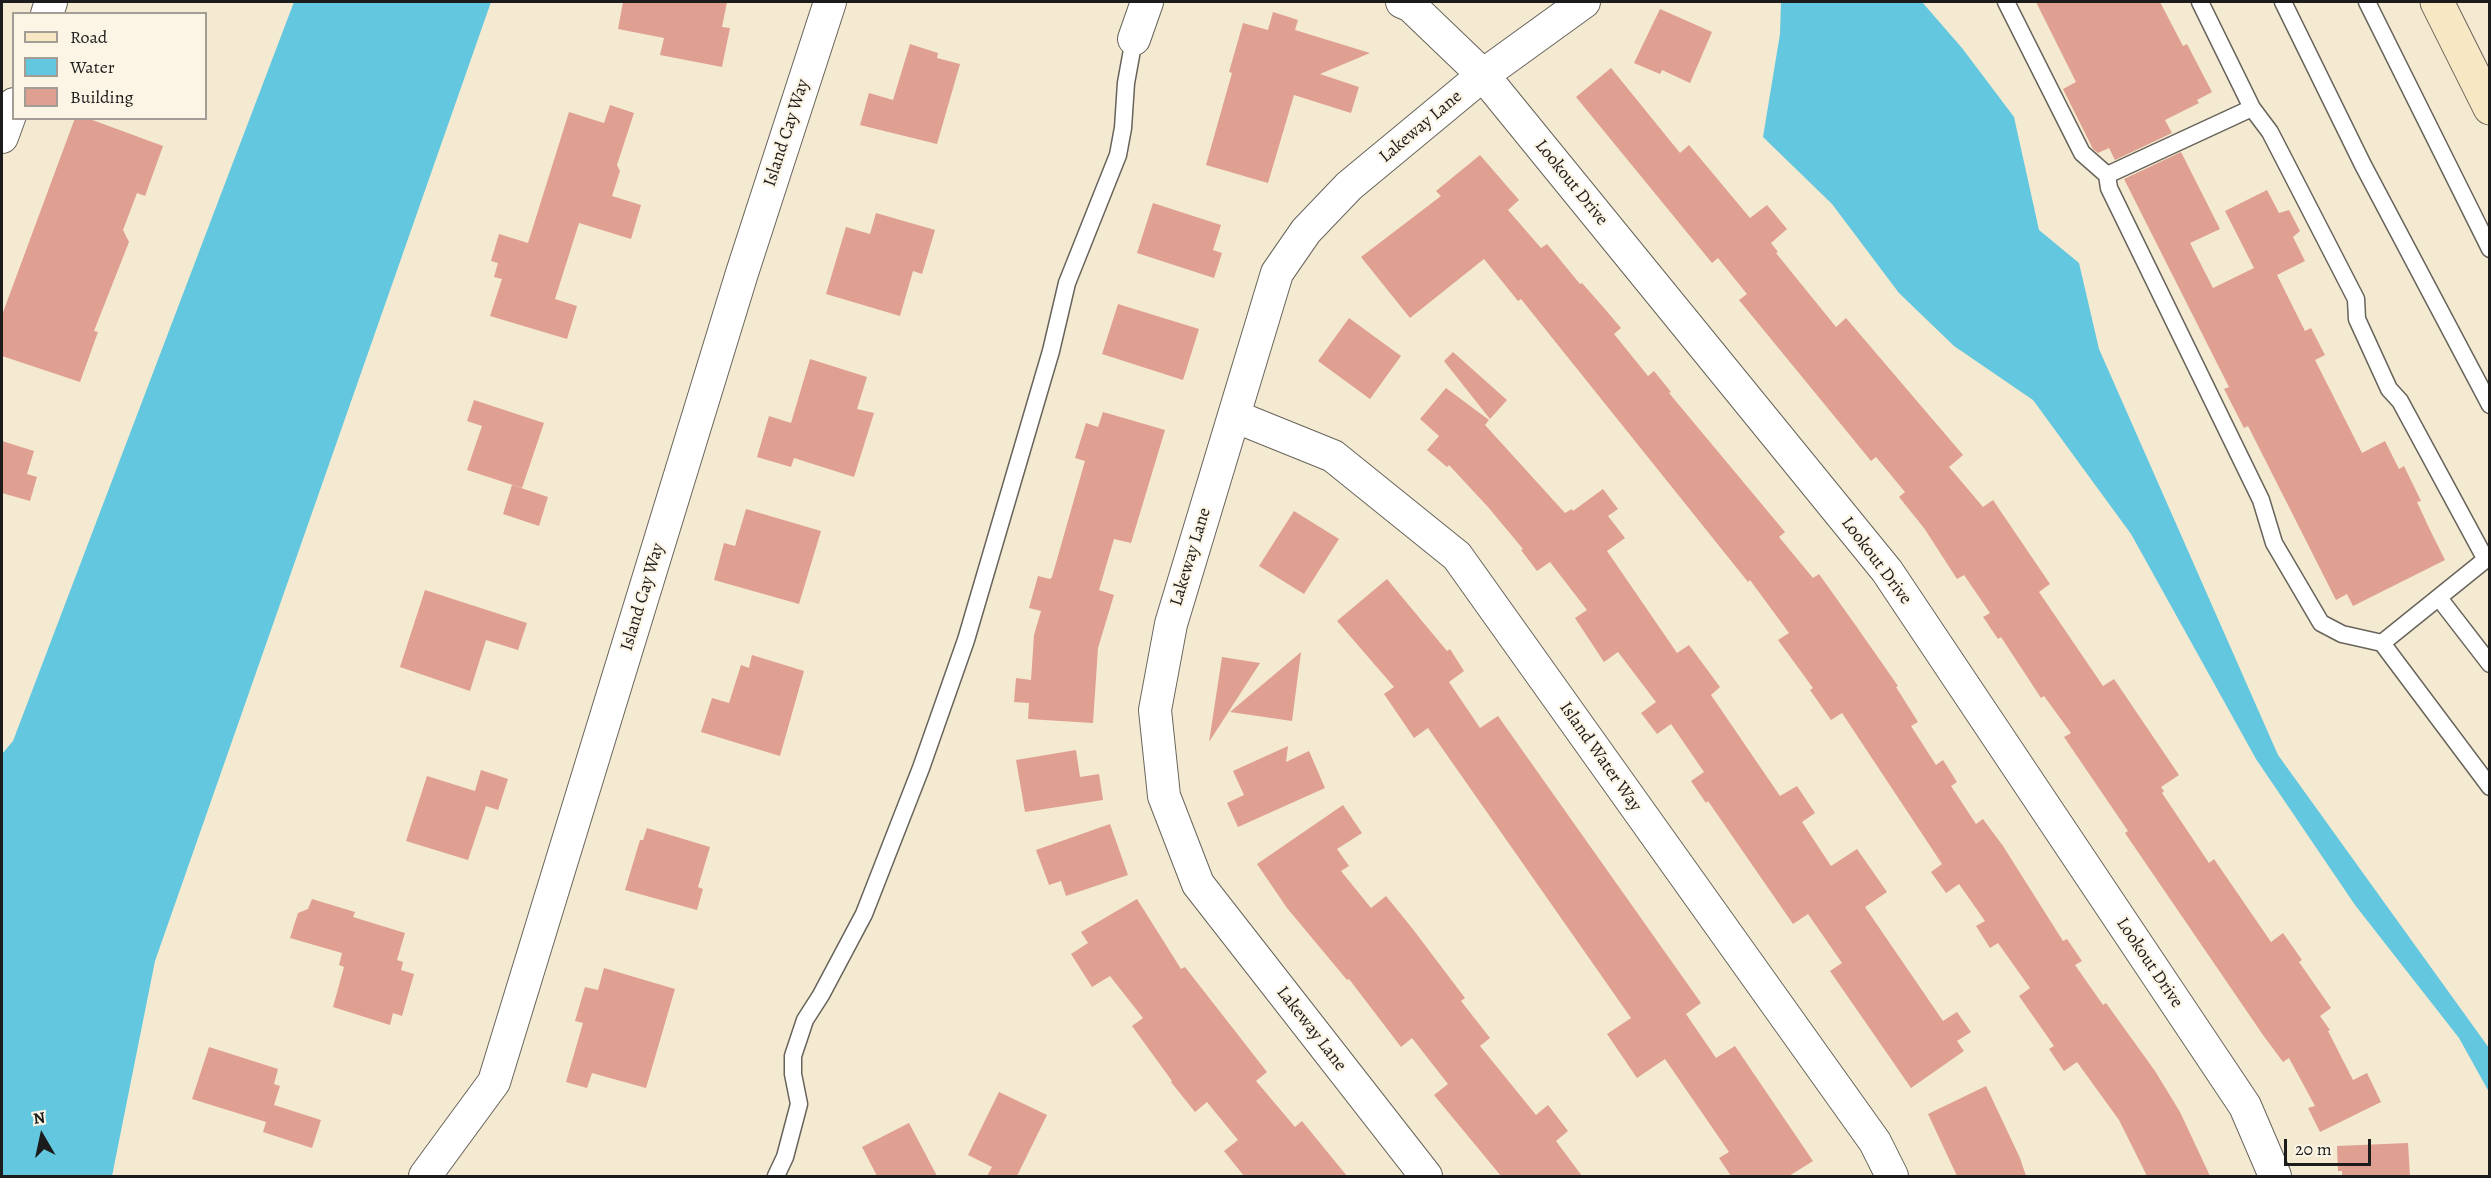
<!DOCTYPE html>
<style>
body{margin:0}
#map{position:relative;width:2491px;height:1178px;overflow:hidden;background:#f4ead1;font-family:Alegreya,serif}
canvas{display:block}
.frame{position:absolute;inset:0;border:3px solid #1c1c1c;pointer-events:none}
.legend{position:absolute;left:12px;top:12px;width:195px;height:108px;box-sizing:border-box;background:#fcf5e5;border:2px solid #a29e95;margin:0;padding:8px 10px;list-style:none;font-size:18px;color:#1c1c1c}
.legend li{display:flex;align-items:center;gap:12px;height:30px}
.legend b{width:30px;border:2px solid #a29e95}
.north{position:absolute;left:12px;top:1106px;width:60px;height:60px;-webkit-text-stroke:4px #fcf5e5;paint-order:stroke;rotate:351deg;font-size:16px;font-weight:700;line-height:24px;text-align:center;color:#1c1c1c}
.north::after{content:'';display:block;margin:auto;width:21px;height:27px;background:#1c1c1c;clip-path:polygon(50% 0,100% 100%,50% 72%,0 100%)}
.scale{position:absolute;left:2284px;top:1139px;width:87px;height:27px;box-sizing:border-box;border:3px solid #1c1c1c;border-top:0;padding-left:8px;font-size:18px;line-height:21px;white-space:nowrap;color:#1c1c1c;-webkit-text-stroke:4px #fcf5e5;paint-order:stroke}
</style>
<div id="map">
<canvas width="2491" height="1178"></canvas>
<div class="frame"></div>
<ul class="legend">
<li><b style="height:8px;background:#f7e8c3"></b>Road</li>
<li><b style="height:16px;background:#62c7df"></b>Water</li>
<li><b style="height:16px;background:#df9f91"></b>Building</li>
</ul>
<div class="north">N</div>
<div class="scale">20 m</div>
</div>
<script>
const ctx = document.querySelector('canvas').getContext('2d');
ctx.lineJoin = 'round';
function fill(path, color) {
  ctx.fillStyle = color;
  ctx.fill(path, 'evenodd');
}
function poly(rows) {
  const path = new Path2D();
  for (const r of rows) {
    path.moveTo(r[0], r[1]);
    for (let i = 2; i < r.length; i += 2) path.lineTo(r[i], r[i + 1]);
  }
  return path;
}
function strokePath(path, color, width, dash) {
  ctx.strokeStyle = color;
  ctx.lineWidth = width;
  ctx.lineCap = dash ? 'butt' : 'round';
  ctx.setLineDash(dash || []);
  ctx.stroke(path);
}
function write(font, color, halo, rows, align = 'center') {
  ctx.font = font + ' Alegreya,serif';
  ctx.lineWidth = 4.5;
  ctx.setLineDash([]);
  ctx.textBaseline = 'middle';
  ctx.strokeStyle = halo;
  ctx.fillStyle = color;
  for (const [text, x, y, turn = 0] of rows) {
    ctx.save();
    ctx.translate(x, y);
    ctx.rotate((+turn || 0) * Math.PI / 180);
    ctx.textAlign = isNaN(turn) ? turn : align;
    if (halo) ctx.strokeText(text, 0, 0);
    ctx.fillText(text, 0, 0);
    ctx.restore();
  }
}
const water = poly([
 [294,2,491,2,155,961,112,1176,2,1176,2,754,13,741],
 [1781,2,1922,2,1962,48,2014,117,2039,230,2079,263,2099,349,2278,755,2489,1048,2489,1092,2459,1038,2355,905,2256,759,2131,534,2033,400,1954,346,1899,293,1832,204,1763,137,1780,34]
]);
const building = poly([
 [623,2,727,2,722,27,730,28,722,67,660,55,664,38,618,29],
 [2036,2,2160,2,2183,46,2187,44,2212,92,2197,100,2199,103,2165,120,2172,133,2115,160,2109,148,2098,153,2093,149,2063,89,2076,82],
 [1660,9,1712,32,1690,83,1662,70,1660,74,1634,63],
 [1273,12,1298,20,1295,30,1370,53,1320,74,1359,87,1351,113,1294,95,1268,183,1206,165,1232,73,1229,72,1243,23,1268,30],
 [910,44,938,53,937,58,960,64,937,144,860,125,869,93,893,100],
 [1611,68,1680,153,1689,145,1750,218,1767,205,1787,229,1771,243,1778,252,1776,253,1836,327,1846,318,1963,455,1949,467,1983,507,1993,500,2050,584,2039,592,2103,686,2114,679,2179,775,2161,787,2164,791,2162,793,2209,863,2214,859,2271,942,2283,933,2302,960,2299,962,2331,1008,2320,1016,2330,1030,2328,1031,2353,1080,2367,1073,2381,1102,2320,1132,2308,1108,2315,1106,2289,1058,2283,1062,2263,1035,2140,855,2125,833,2128,831,2064,737,2071,733,2044,696,2041,698,2001,637,1998,639,1983,617,1990,613,1964,575,1957,579,1924,528,1899,497,1905,492,1876,457,1871,461,1739,300,1747,294,1718,258,1712,263,1576,97],
 [610,105,634,113,617,165,620,171,612,196,641,205,631,239,579,223,555,299,577,306,567,339,490,316,502,279,494,277,498,263,491,261,499,234,528,243,569,112,604,123],
 [75,118,87,118,163,146,145,196,137,193,123,230,129,242,94,331,98,332,80,382,2,356,2,315],
 [2181,152,2220,229,2190,243,2213,288,2254,268,2225,211,2267,190,2279,213,2289,210,2300,231,2293,237,2305,261,2277,275,2305,331,2311,328,2325,355,2315,360,2362,453,2385,441,2399,469,2404,466,2421,501,2417,502,2430,530,2445,560,2353,606,2347,594,2336,600,2248,426,2244,428,2224,389,2229,387,2124,179],
 [1480,155,1519,200,1508,210,1541,248,1547,244,1580,284,1582,283,1604,308,1621,328,1614,334,1648,376,1654,371,1671,392,1669,393,1785,532,1779,537,1813,578,1819,574,1854,623,1898,686,1896,687,1918,722,1911,726,1936,765,1943,760,1957,782,1951,786,1976,824,1983,819,2003,846,2063,941,2067,939,2082,961,2075,965,2103,1005,2106,1003,2155,1071,2180,1112,2210,1176,2147,1176,2119,1120,2077,1062,2064,1071,2049,1049,2054,1046,2019,996,2030,988,1998,943,1990,948,1976,926,1985,921,1959,884,1946,893,1931,872,1942,864,1842,713,1831,720,1810,690,1813,688,1778,640,1789,633,1750,580,1748,582,1521,299,1518,301,1484,259,1410,318,1361,257,1441,196,1436,191],
 [1153,203,1221,225,1213,250,1222,253,1214,278,1137,253],
 [876,213,935,230,922,274,913,271,900,316,826,294,846,227,870,234],
 [1118,304,1199,329,1183,380,1102,354],
 [1349,318,1401,356,1370,399,1318,361],
 [1453,352,1507,400,1490,419,1444,361],
 [810,359,867,377,857,409,874,413,854,477,794,458,791,467,757,457,769,416,791,423],
 [1446,388,1489,420,1485,425,1565,513,1572,509,1573,511,1603,489,1618,509,1608,516,1625,538,1607,551,1677,653,1689,645,1720,687,1711,695,1780,796,1797,786,1815,813,1802,822,1831,866,1857,849,1887,892,1865,907,1943,1021,1957,1012,1971,1032,1957,1041,1964,1051,1911,1088,1830,971,1842,963,1808,914,1793,924,1708,801,1706,803,1691,781,1704,772,1671,724,1657,734,1641,713,1656,702,1618,652,1604,662,1575,618,1587,610,1550,562,1537,571,1521,550,1523,549,1488,507,1449,465,1447,467,1427,450,1439,436,1420,419],
 [474,400,544,423,522,488,467,470,482,426,467,421],
 [1103,412,1165,430,1131,543,1114,539,1099,590,1114,595,1098,648,1093,723,1028,719,1029,703,1014,702,1016,678,1031,680,1034,635,1041,611,1029,608,1038,576,1050,579,1052,577,1085,461,1075,458,1086,423,1098,427],
 [2,441,34,451,27,474,37,477,30,501,2,493],
 [512,485,548,497,539,526,503,514],
 [746,509,821,531,799,604,714,580,724,543,735,546],
 [1294,511,1339,539,1304,594,1259,566],
 [1387,579,1447,651,1450,649,1464,671,1449,682,1480,728,1498,716,1701,1003,1686,1014,1716,1058,1735,1046,1813,1161,1789,1176,1731,1176,1719,1158,1729,1152,1665,1059,1637,1078,1607,1034,1631,1018,1428,728,1414,738,1384,694,1394,687,1337,621],
 [425,590,527,623,518,650,486,640,470,691,400,667],
 [1301,652,1292,721,1230,712],
 [752,655,804,671,780,756,701,732,712,698,729,703,741,665,749,668],
 [1222,657,1260,663,1209,742],
 [1288,746,1286,762,1309,751,1325,788,1238,827,1227,803,1244,795,1233,771],
 [1076,750,1080,777,1099,774,1103,800,1025,812,1016,760],
 [481,770,508,779,498,810,486,806,468,860,406,841,427,776,475,791],
 [1343,805,1362,833,1337,849,1349,866,1341,871,1371,908,1386,896,1412,928,1465,998,1461,1001,1490,1038,1480,1046,1536,1115,1548,1105,1568,1131,1556,1141,1582,1176,1501,1176,1434,1095,1448,1084,1412,1038,1401,1047,1349,979,1347,980,1287,908,1257,864],
 [1110,824,1128,875,1066,896,1061,881,1049,885,1036,850],
 [647,828,710,847,698,887,703,889,697,910,625,890,640,840,643,840],
 [312,899,355,912,353,917,405,933,397,960,403,962,401,970,414,974,402,1016,393,1013,390,1025,333,1007,344,967,339,965,342,953,290,938,298,913,308,909],
 [1137,899,1181,969,1185,967,1267,1072,1256,1081,1295,1127,1302,1121,1347,1176,1244,1176,1224,1151,1238,1140,1207,1102,1195,1112,1171,1082,1172,1081,1132,1026,1143,1018,1110,976,1092,987,1071,954,1088,943,1081,932],
 [604,968,675,989,646,1088,592,1073,587,1088,566,1082,583,1023,575,1021,585,987,598,990],
 [209,1047,278,1069,274,1084,280,1086,274,1105,321,1120,312,1148,263,1132,266,1122,192,1099],
 [1986,1086,2020,1158,2026,1176,1957,1176,1928,1114],
 [999,1092,1047,1115,1017,1176,987,1176,992,1167,968,1155],
 [909,1123,937,1176,877,1176,862,1147],
 [2408,1143,2410,1176,2342,1176,2342,1171,2338,1171,2337,1146]
]);
const lane = poly([
 [2006,2,2082,153,2107,175],
 [2200,2,2252,108,2270,132,2356,299,2357,319,2389,389,2400,401,2486,560],
 [2283,2,2363,165,2490,405],
 [2367,2,2490,249],
 [2252,108,2107,175,2109,188,2261,500,2274,543,2321,623,2342,634,2382,643,2490,787],
 [2439,598,2490,664],
 [2382,643,2490,556],
 [776,1176,785,1157,799,1104,793,1074,793,1056,805,1020,821,995,864,914,921,768,966,640,1051,351,1067,283,1118,155,1123,128,1126,83,1134,39]
]);
const street = poly([
 [1402,2,1411,6,1483,75,1887,571,2245,1106,2275,1176],
 [47,14,51,2],
 [1134,39,1147,2],
 [2,137,14,104],
 [1234,416,1333,456,1457,556,1875,1142,1892,1176],
 [425,1176,494,1082,742,273,830,2],
 [1426,1176,1198,884,1164,796,1155,710,1171,624,1277,273,1306,231,1349,186,1483,75,1584,2]
]);
const secondary = poly([
 [2437,2,2490,108]
]);
const streetNames = [
 ["Lakeway Lane",1421,127,-40],
 ["Island Cay Way",787,133,-72],
 ["Lookout Drive",1571,183,51],
 ["Lakeway Lane",1191,557,-73],
 ["Lookout Drive",1876,561,53],
 ["Island Cay Way",643,597,-73],
 ["Island Water Way",1600,757,55],
 ["Lookout Drive",2149,963,56],
 ["Lakeway Lane",1311,1029,52]
];
fill(water, '#62c7df');
fill(building, '#df9f91');
strokePath(lane, '#68645b', 19);
strokePath(street, '#68645b', 34);
strokePath(secondary, '#68645b', 35);
strokePath(lane, '#fff', 16);
strokePath(street, '#fff', 32);
strokePath(secondary, '#f7e8c3', 33);
write('18px', '#1c1c1c', '#fcf5e5', streetNames);
</script>
